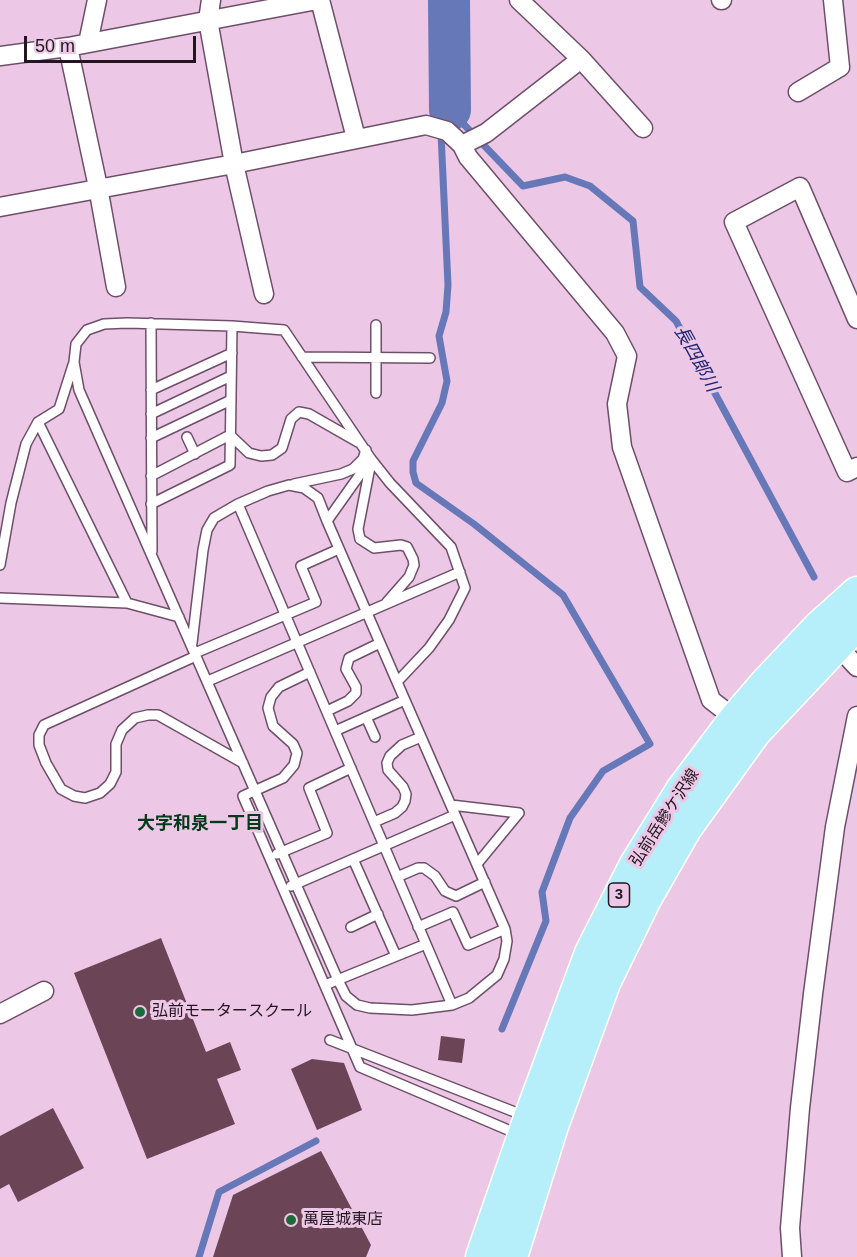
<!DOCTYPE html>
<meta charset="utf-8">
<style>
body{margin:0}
#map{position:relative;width:857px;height:1257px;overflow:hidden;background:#edc8e6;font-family:Arial,sans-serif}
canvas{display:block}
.scale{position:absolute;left:24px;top:36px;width:172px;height:27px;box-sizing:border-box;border:3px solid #231621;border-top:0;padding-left:8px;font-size:18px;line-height:21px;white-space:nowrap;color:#231621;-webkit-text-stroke:4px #edc8e6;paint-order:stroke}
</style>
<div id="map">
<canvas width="857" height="1257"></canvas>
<div class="scale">50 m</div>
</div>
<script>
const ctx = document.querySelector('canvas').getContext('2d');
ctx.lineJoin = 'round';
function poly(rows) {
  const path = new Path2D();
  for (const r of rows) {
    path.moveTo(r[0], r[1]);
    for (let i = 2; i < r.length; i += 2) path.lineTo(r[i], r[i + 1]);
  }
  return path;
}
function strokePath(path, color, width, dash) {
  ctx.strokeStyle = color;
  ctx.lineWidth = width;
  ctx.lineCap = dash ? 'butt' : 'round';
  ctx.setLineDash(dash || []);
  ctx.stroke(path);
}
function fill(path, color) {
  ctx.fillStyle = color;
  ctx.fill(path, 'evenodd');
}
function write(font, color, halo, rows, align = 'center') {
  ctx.font = font + ' Arial,"Noto Sans JP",sans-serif';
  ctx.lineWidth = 6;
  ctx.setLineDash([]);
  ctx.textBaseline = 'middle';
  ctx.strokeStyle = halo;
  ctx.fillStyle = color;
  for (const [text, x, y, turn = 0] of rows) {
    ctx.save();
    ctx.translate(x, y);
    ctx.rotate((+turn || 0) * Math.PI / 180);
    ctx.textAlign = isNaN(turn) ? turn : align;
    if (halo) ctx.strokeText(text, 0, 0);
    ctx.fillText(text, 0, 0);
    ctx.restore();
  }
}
const stream = poly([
 [502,1029,546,921,542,892,570,818,603,771,650,744,563,595,474,524,416,483,413,472,413,461,442,403,447,381,439,336,446,312,448,285,440,112,450,110,523,186,565,177,590,186,633,221,640,287,676,321,814,577],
 [199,1257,219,1192,316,1141]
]);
const river = poly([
 [449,0,450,110]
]);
const building = poly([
 [161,938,206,1052,230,1042,241,1070,217,1079,235,1124,147,1159,74,973],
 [441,1036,465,1039,462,1063,438,1060],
 [312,1059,344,1063,362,1110,317,1130,291,1069],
 [53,1108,84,1168,18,1202,9,1184,0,1189,0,1136],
 [321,1151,371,1245,366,1257,213,1257,233,1195]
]);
const service = poly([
 [127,323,232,326,284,330,371,459,390,483,451,547,465,588,449,620,429,648,397,682,505,929,507,941,504,959,497,975,469,998,452,1005,412,1010,370,1008,357,1005,346,996,338,980,79,390,74,362,76,344,87,330,104,324,127,323],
 [151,323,152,551],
 [376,325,376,393],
 [302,357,430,358],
 [151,390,232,353],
 [151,414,231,376],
 [38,422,127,603],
 [187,437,195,454],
 [151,438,231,400],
 [371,462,358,529,360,539,374,548,401,545,407,547,413,559,414,565,409,577,387,602],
 [151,476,230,435,249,453,261,456,272,455,282,448,291,419,299,412,309,414,358,442],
 [294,484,341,474,353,469,363,459,366,450],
 [151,504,230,465,232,326],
 [238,504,452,1005],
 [327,521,397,682],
 [0,565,11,503,26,444,38,422,59,409,73,365],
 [0,598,127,603,179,617],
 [192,643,203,550,207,530,214,518,238,504,268,491,289,485,304,488,318,498,327,521,371,459],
 [195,653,316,602,301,566,339,549],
 [196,656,44,725,39,735,39,745,46,763,61,789,74,796,85,798,100,793,110,784,116,772,116,744,122,730,135,718,148,715,158,715,243,763],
 [310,672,279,687,271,697,268,708,273,726,293,744,297,753,294,765,283,778,243,796,360,1067,520,1135],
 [208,681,460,572],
 [327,711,348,701,356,693,356,687,346,669,349,658,380,643],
 [366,717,375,737],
 [335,731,405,700],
 [451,805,519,813,477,864],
 [374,822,395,813,402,807,405,801,406,794,403,787,388,770,387,763,390,756,402,745,421,737],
 [277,854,327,833,309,788,351,768],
 [353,859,396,956],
 [397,877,418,868,424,868,435,876,445,891,456,896,485,882],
 [291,886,455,815],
 [351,927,378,914],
 [418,927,453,912,468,945,505,929],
 [325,985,426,944],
 [330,1040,525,1116]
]);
const minor = poly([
 [211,0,208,20,234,164,264,294],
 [320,0,356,138],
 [519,0,581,59,643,128],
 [721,0,722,0],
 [88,43,97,0],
 [68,47,98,187,116,287],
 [0,56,68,47,317,0],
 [798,92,840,67,833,0],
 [462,145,486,133,581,59],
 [0,207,234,164,426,125,447,131,462,145,468,157,615,333,627,356,617,404,622,447,711,700,742,724],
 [857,319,800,187,734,222,847,472,857,467],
 [832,640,857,667],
 [0,1014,44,991],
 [792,1257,790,1228,800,1108,813,994,835,827,857,716]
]);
const primary = poly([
 [481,1257,529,1118,590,953,634,866,681,790,735,718,766,682,818,627,857,592],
 [512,1257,553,1126,605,983,646,899,686,829,755,733,857,625]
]);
const markers = [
 [140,1012,6,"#1c6a3a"],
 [291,1220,6,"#1c6a3a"]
];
const shields = [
 [619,895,21]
];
const shieldNames = [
 ["3",619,895]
];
const streetNames = [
 ["弘前岳鰺ケ沢線",665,818,-57]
];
const poiNames = [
 ["弘前モータースクール",152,1012],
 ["萬屋城東店",303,1220]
];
const waterNames = [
 ["長四郎川",696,359,61]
];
const neighbourhoodNames = [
 ["大字和泉一丁目",200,824]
];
strokePath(stream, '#6778b9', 7);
strokePath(river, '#6778b9', 42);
fill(building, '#6b4556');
strokePath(service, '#6e4f69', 12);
strokePath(minor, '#6e4f69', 21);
strokePath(primary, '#fff', 33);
strokePath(service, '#fff', 9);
strokePath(minor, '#fff', 18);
strokePath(primary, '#b6eef9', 30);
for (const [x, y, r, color] of markers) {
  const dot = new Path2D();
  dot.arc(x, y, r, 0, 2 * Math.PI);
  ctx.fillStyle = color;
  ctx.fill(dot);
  strokePath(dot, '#edc8e6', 2);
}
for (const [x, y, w] of shields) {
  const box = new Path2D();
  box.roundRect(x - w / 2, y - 12, w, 24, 4.5);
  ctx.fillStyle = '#edc8e6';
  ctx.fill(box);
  strokePath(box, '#231621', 1.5);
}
write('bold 15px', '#231621', null, shieldNames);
write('16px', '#231621', '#edc8e6', streetNames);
write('16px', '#231621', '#edc8e6', poiNames, 'left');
write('italic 18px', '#1c2371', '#edc8e6', waterNames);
write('bold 18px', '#013b1a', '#edc8e6', neighbourhoodNames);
</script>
